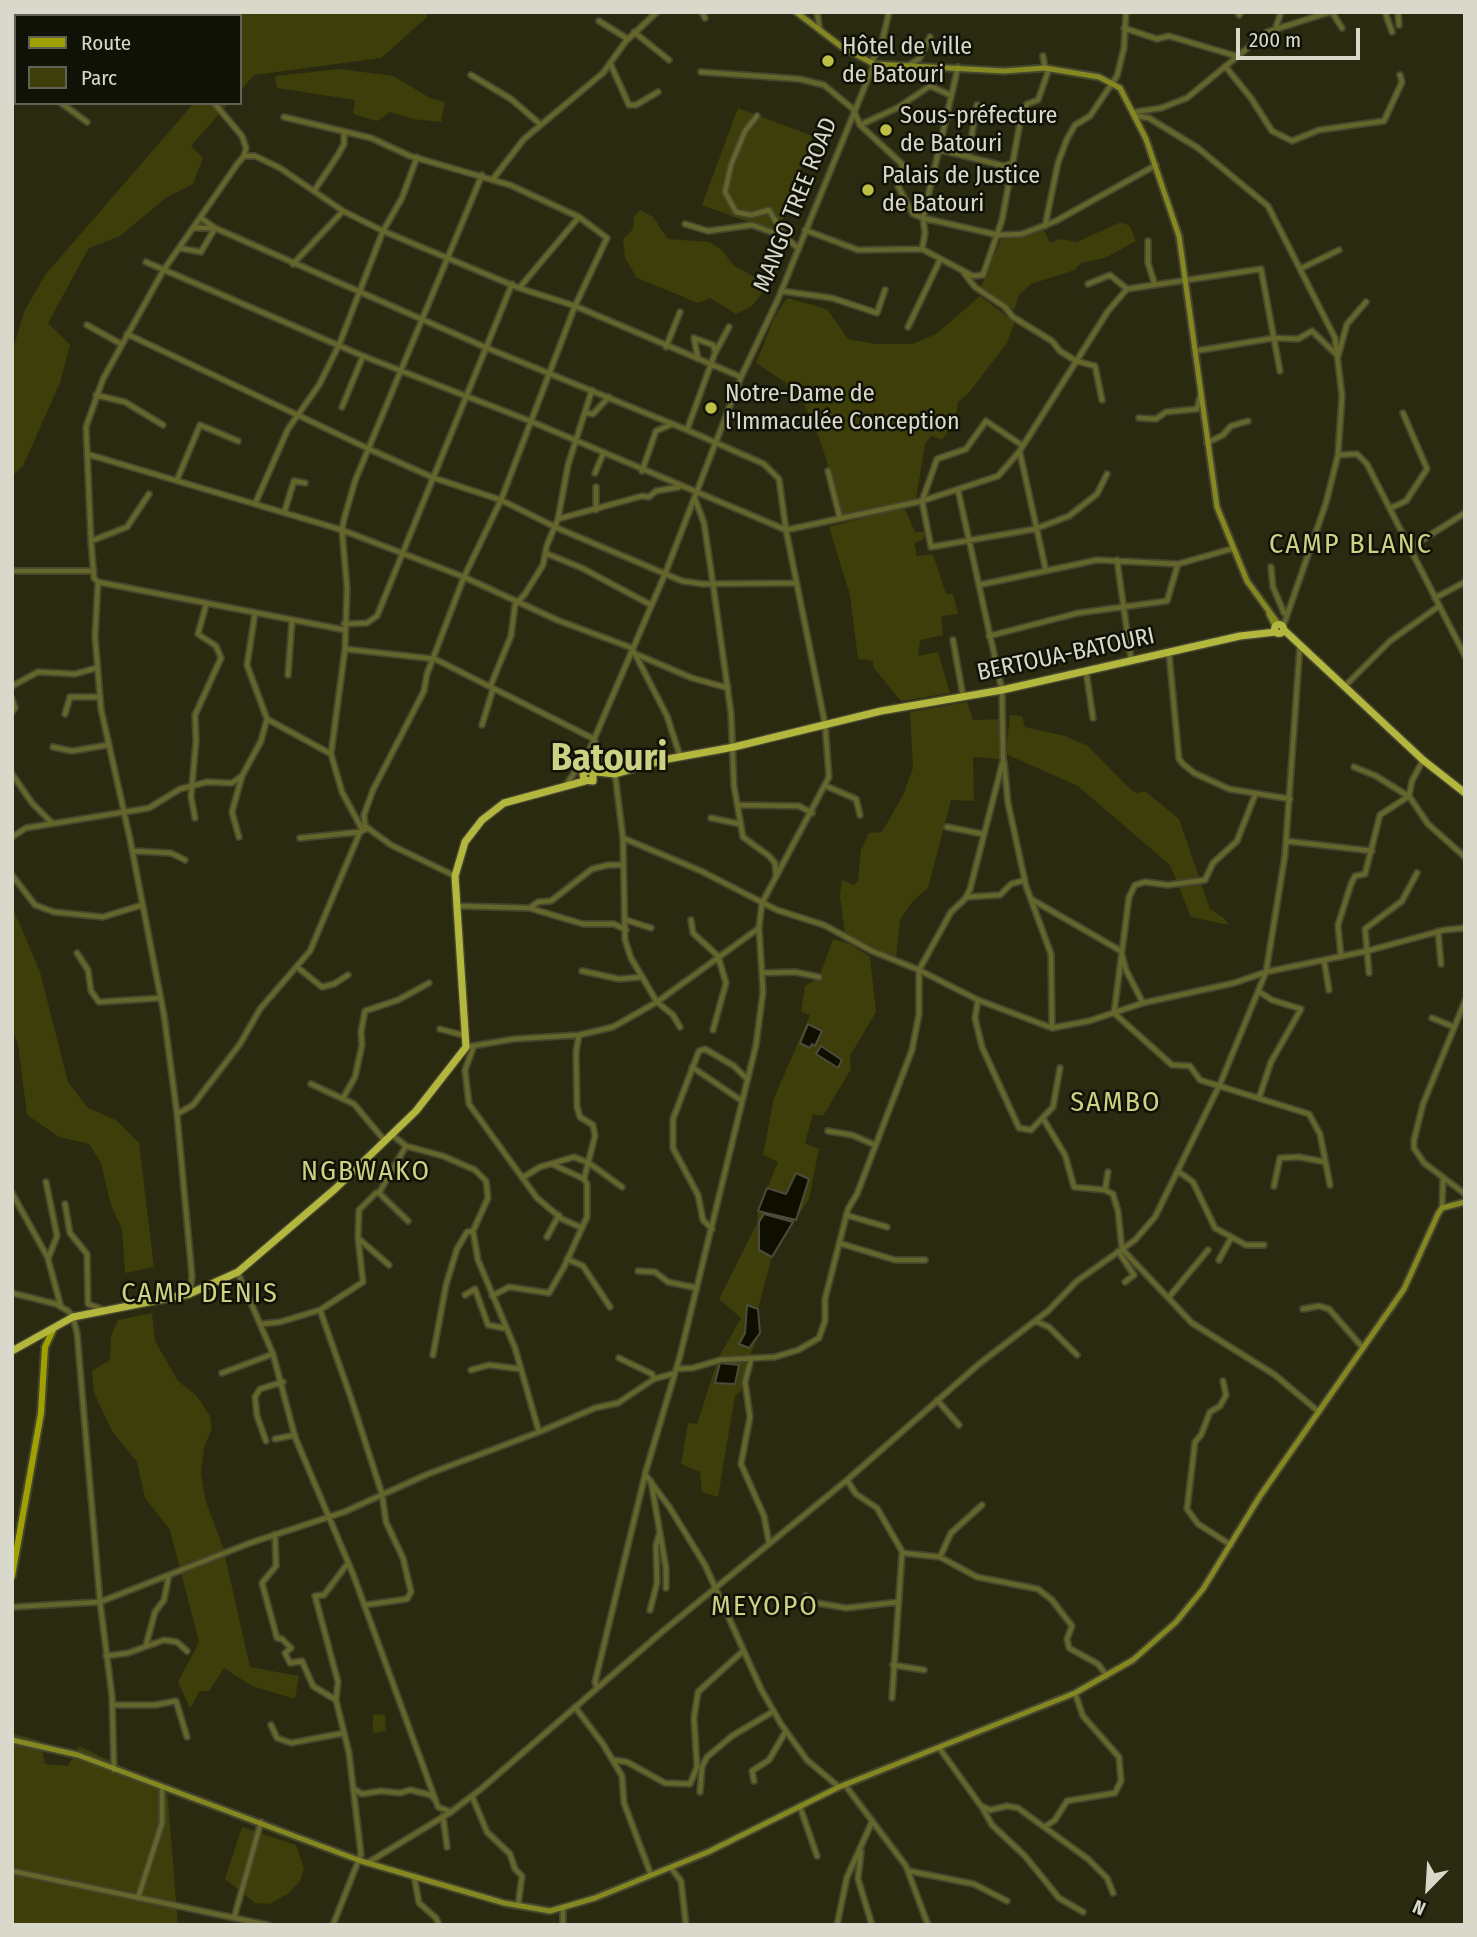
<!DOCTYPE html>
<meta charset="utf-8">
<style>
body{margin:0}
#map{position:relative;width:1477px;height:1937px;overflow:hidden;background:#292a10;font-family:"Fira Sans Condensed",sans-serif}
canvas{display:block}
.frame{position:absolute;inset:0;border:14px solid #d8d9ca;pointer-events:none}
.legend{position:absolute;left:14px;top:14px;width:228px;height:91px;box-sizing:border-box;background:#111207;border:2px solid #616255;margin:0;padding:9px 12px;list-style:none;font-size:21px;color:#d8d9ca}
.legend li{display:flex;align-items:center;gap:14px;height:35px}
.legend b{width:35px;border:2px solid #616255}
.north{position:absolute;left:1393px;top:1853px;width:70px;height:70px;-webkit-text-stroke:5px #111207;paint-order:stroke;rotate:204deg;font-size:19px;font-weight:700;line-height:28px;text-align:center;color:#d8d9ca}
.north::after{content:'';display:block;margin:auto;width:24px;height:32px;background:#d8d9ca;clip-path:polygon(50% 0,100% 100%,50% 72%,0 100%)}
.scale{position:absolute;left:1236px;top:28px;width:124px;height:32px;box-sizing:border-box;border:4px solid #d8d9ca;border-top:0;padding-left:9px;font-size:21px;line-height:24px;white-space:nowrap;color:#d8d9ca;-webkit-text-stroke:5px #111207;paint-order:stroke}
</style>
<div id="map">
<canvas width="1477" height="1937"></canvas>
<div class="frame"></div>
<ul class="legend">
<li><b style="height:9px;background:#9fa100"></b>Route</li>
<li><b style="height:19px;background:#3d3e09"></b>Parc</li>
</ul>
<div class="north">N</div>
<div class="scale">200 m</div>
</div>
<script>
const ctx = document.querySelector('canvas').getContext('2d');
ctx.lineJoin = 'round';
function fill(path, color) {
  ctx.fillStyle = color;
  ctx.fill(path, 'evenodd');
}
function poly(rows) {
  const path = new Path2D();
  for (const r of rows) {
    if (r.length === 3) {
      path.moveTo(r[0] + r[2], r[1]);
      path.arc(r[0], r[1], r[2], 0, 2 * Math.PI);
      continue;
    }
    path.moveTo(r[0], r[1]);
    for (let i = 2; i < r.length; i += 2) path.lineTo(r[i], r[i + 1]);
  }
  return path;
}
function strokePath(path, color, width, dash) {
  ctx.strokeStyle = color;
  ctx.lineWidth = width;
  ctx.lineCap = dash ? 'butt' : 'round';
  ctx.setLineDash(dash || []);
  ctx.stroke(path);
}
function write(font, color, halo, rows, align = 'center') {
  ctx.font = font + ' "Fira Sans Condensed",sans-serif';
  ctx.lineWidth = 5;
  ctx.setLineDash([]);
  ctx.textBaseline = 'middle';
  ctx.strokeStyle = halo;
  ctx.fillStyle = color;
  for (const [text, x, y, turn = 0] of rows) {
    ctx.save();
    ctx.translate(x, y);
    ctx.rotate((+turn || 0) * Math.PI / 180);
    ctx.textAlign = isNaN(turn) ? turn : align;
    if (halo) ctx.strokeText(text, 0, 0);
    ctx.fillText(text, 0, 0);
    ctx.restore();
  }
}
const green = poly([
 [229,12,427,12,427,17,381,58,254,75,240,91,240,16,229,16],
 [340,69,393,76,430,98,445,102,441,122,413,119,390,112,377,121,353,114,355,100,277,88,275,76],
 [194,103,229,103,191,146,203,158,193,184,167,197,120,236,89,248,48,323,70,345,60,383,23,466,12,476,12,353,24,312,45,275],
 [738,108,813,136,778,233,702,205],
 [640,210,653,217,668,239,709,242,722,250,733,265,753,276,763,292,752,306,736,314,710,298,698,303,637,278,625,258,623,239,633,229,634,217],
 [1121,222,1130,226,1136,241,1105,258,1081,263,1075,270,1031,284,1019,295,1014,310,981,287,1001,239,1044,230,1050,243,1060,239,1077,242],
 [980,296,1015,322,1007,343,968,394,958,402,955,422,942,440,931,436,925,444,916,499,843,515,821,443,803,401,786,383,756,363,775,316,787,298,827,309,848,339,875,344,912,344,936,334],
 [904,507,915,532,924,532,924,539,914,543,917,556,933,554,946,594,953,594,958,614,941,616,943,635,920,640,918,656,938,652,950,693,901,701,873,667,873,661,858,659,850,595,829,527],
 [967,702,973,720,1002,719,999,759,973,757,974,801,951,800,928,888,913,901,900,920,896,958,845,934,840,896,842,880,854,885,858,881,861,850,869,833,882,832,903,795,913,768,910,712],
 [1010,715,1022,716,1025,727,1065,736,1088,746,1131,790,1137,793,1145,791,1179,819,1210,909,1224,918,1229,925,1191,917,1170,865,1078,786,1006,754],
 [12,906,40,972,68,1082,88,1108,116,1120,139,1143,154,1267,125,1273,122,1229,111,1205,101,1163,89,1144,59,1137,27,1115,18,1044,12,1031],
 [833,939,850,944,870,957,876,1012,850,1056,851,1069,823,1116,813,1114,805,1143,819,1149,809,1199,772,1257,758,1309,760,1333,746,1364,742,1390,735,1396,718,1497,702,1492,700,1472,681,1464,688,1423,697,1424,718,1359,741,1318,719,1299,757,1223,758,1211,778,1162,763,1155,774,1098,810,1015,801,1012,805,986,819,977],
 [152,1313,155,1341,178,1381,196,1395,210,1416,212,1428,204,1448,201,1473,205,1499,223,1547,250,1667,299,1676,295,1699,252,1686,224,1668,209,1691,200,1691,190,1708,178,1682,199,1642,170,1530,145,1498,137,1462,112,1431,94,1393,92,1371,110,1360,111,1336,118,1320],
 [385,1714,386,1731,373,1733,373,1715],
 [12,1733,40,1741,45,1764,68,1766,79,1746,167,1788,178,1925,12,1925],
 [242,1827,296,1845,304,1869,300,1881,289,1893,270,1904,255,1903,225,1879]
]);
const water = poly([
 [808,1024,822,1031,815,1046,812,1044,810,1048,800,1043,808,1024],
 [821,1046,842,1060,838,1068,816,1054,821,1046],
 [796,1173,809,1179,796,1220,758,1211,767,1188,786,1194,796,1173],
 [764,1214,793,1222,772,1257,759,1250,759,1222,764,1214],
 [747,1305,758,1309,760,1333,749,1348,739,1344,745,1333,747,1305],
 [720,1363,739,1365,735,1384,715,1383,720,1363]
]);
const street = poly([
 [58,12,65,16],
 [702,12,705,18],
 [817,12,820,31],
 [1332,12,1342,28],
 [1385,12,1392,32],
 [1398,12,1399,25],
 [1239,15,1241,12],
 [88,16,88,12],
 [175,16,176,12],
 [599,21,628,39],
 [1276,27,1281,12],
 [1124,28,1157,39,1169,36,1236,56],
 [634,32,669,60],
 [1043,56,1045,68],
 [610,63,629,105,636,105,658,92],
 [871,63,882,42,889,12],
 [909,65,919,59,930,37],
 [1225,66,1251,98,1272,131,1292,141,1319,130,1384,121,1402,82,1400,75],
 [701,72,799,79,824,85,853,109,860,125,902,164,898,186,913,214,923,218,958,67],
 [471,75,511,99,540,124],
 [12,76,16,77],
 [61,103,87,122],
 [214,103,242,136,246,148,244,156],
 [1135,112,1161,108,1187,98,1267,32,1330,12],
 [757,116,745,131,731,165,725,192,736,212,751,215,769,210,785,237],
 [1137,116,1149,118,1198,148,1268,206,1335,338,1342,396,1338,455,1326,503,1283,627],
 [284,117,371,138,410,156,510,185,579,217,607,238,575,306,501,500,464,577,427,674,424,691,373,790,364,815,365,826],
 [860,125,897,108,930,86,950,95],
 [937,149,1004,166,1013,163],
 [968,157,977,105],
 [493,179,524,139,603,73,626,41,657,12],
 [314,191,338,155,344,144,344,133],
 [685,224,708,231,752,225,785,237,798,248],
 [1045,226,1058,163,1067,139,1075,125,1090,116,1117,76,1124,48,1126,12],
 [195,228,215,228,487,348,687,430,764,464,779,479,786,530,825,724,829,777,762,903,759,927,763,992,756,1045,680,1356,645,1474,670,1508,705,1565,761,1689,781,1724,807,1760,839,1787],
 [805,230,858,250,922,249,973,276,983,275,1002,220,1020,123,1027,104,1038,100,1049,69],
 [1148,241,1148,263,1154,282],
 [179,248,201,252,215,228,201,218],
 [922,249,925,233,923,218,998,235,1022,234,1056,221,1156,165],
 [146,262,363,356,530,421,786,530,922,501,998,476,1019,452,1108,311,1127,289,1261,269,1280,371],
 [293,264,343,211],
 [1300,269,1339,250],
 [964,273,975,287,1005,307,1013,317,1052,341,1060,351,1076,361,1095,366,1102,400],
 [1088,284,1110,275,1127,289],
 [520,287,579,217],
 [781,291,832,298,877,313,885,290],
 [87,325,121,344],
 [908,327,940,260],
 [127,334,369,449,434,478,501,500,555,527,682,581,703,584,797,583],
 [666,347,680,312],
 [1195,351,1274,338,1298,339,1312,331,1338,356,1347,324,1366,302],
 [698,359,694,338,713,345,715,351],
 [96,395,125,402,163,425],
 [342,407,363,356],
 [587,413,593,414,609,397],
 [1139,418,1156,419,1166,412,1197,409,1200,397],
 [687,430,715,353,729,327],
 [1207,443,1223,435,1231,426,1248,421],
 [1023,446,986,421,966,449,937,459,922,501,931,547,1035,529,1069,516,1097,494,1107,474],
 [1020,453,1046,571],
 [87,454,342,530,464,577,557,620,632,648,667,716,680,756],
 [1338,455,1357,454,1367,464,1465,656],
 [642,471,656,431,670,425],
 [828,471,840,518],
 [595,473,603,454],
 [177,480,200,425,238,441],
 [695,499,704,523,713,584,731,713,734,786,743,837,769,856,775,863,776,875],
 [255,504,288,429,319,385,339,345,383,231,402,198,417,157],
 [1391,508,1406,501,1427,469,1403,413],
 [596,510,596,487],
 [284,513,294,481,305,483],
 [558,519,568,465,592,390],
 [91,541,127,527,149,494],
 [1411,547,1465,513],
 [545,553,582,568,651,605],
 [1117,560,1131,660],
 [1271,567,1273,587,1284,613],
 [12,571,94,571],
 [98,582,345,630],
 [979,585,1097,560,1178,564,1231,549],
 [1435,598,1465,582],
 [344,624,367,623,377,616,512,284],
 [989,636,1078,613,1167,601,1178,564],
 [953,640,963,696],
 [345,649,331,754,342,792,362,829],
 [1169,653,1179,759,1183,764,1194,773,1229,789,1290,799],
 [638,655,692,678,728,688],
 [1086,671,1093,718],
 [288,675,292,621],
 [12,686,38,672,75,674,96,668],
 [1345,686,1390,641,1439,606],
 [490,687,511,636,515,605,525,594,543,565,547,545,558,519,642,496,649,497,656,491,679,487],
 [12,699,15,708,12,712],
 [65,714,70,697,100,697],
 [267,719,331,754],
 [482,725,493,689],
 [53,747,72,751,108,745],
 [1423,760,1412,781,1409,796,1428,824,1465,857],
 [1004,762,1008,803,1026,886,1051,954,1052,1028],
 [1354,767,1376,776,1408,796],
 [12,774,32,803,52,823],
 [566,785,589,751,665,574,741,377,778,299,874,64],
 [826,786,856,799,860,815],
 [1255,795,1237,841,1213,863,1205,880,1168,885,1145,882,1135,885,1129,897,1114,1013,1172,1065,1190,1066,1200,1080,1309,1114,1320,1134,1330,1185],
 [737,805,799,806,812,813],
 [195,818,191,797,196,741,195,715,221,658,216,646,198,634,206,605],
 [711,818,740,824],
 [947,827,983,834],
 [12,837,26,828,149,808,180,789,207,782,232,783,242,776],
 [239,837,232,812,242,776,261,741,267,719,247,665,255,613],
 [300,838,360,832],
 [623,838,701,871,777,910,824,925,872,951,919,970,951,912,965,899,970,889,1003,761,1002,690,958,490],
 [1286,841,1372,851],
 [133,851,171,853,185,860],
 [12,875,35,905,54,912,103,917,142,905],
 [967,897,1000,895,1011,884,1025,880],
 [1031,899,1121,951,1126,970,1143,1003],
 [457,906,529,908,583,924,614,924,626,930],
 [530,908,538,902,551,901,592,869,608,865,621,865],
 [626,920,651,928],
 [691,920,693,933,718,956,726,983,713,1030],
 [1438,931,1441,964],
 [77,953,88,970,91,991,99,1002,161,998],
 [1341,957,1338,925,1351,884,1355,876,1365,874,1380,815,1409,796],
 [1324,960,1329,990],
 [297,967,322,987,334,984,348,975],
 [919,970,978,1000,1052,1028,1089,1021,1143,1003,1234,983,1266,972,1367,951,1444,930,1465,928],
 [582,971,619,979,642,977],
 [762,973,795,972,819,977],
 [1369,973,1365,929,1402,901,1417,873],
 [1258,991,1272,1000,1301,1009,1271,1062,1259,1098],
 [978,1000,975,1018,982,1047,1019,1128,1031,1130,1053,1107,1060,1068],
 [1465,1001,1423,1104,1414,1140,1414,1148,1424,1163,1465,1194],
 [1432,1018,1454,1027],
 [680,1027,673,1015,657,1002,759,928],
 [440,1029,466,1036],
 [579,1035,576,1052,577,1107,580,1117,593,1125,595,1136,584,1179],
 [474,1046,465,1070,469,1104,537,1198,562,1219,582,1228],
 [466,1047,514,1039,579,1035,613,1027,657,1002,631,958,625,940,623,838,615,774,604,765,594,739,435,659,345,649,347,588,342,530,344,519,355,481,482,175],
 [692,1067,742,1101],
 [311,1084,354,1104,385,1141],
 [343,1098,355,1077,362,1045,361,1032,365,1011,398,1000,429,983],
 [177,1114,193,1105,240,1044,260,1009,310,951,360,832,366,829,365,826,391,845,455,876],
 [1044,1120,1065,1155,1074,1187,1105,1190,1108,1172],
 [828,1131,852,1135,875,1145],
 [406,1146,443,1156,475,1170,486,1181,488,1198,473,1231],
 [1179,1172,1193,1182,1215,1228,1246,1245,1264,1245],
 [522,1178,540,1167,574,1157,589,1163,622,1187],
 [46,1182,57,1236,48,1259,61,1307],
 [1274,1186,1280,1158,1299,1157,1325,1162],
 [1105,1190,1113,1194,1118,1211,1122,1249,1192,1323,1275,1375,1319,1412],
 [12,1193,48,1258],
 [379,1193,406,1146,392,1135],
 [65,1204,70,1233,87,1254,88,1304,107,1311],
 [1442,1208,1443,1180],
 [846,1215,887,1227],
 [712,1229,703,1220,698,1195,673,1148,673,1119,699,1051,705,1049,734,1066,747,1079],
 [547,1237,559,1215],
 [359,1239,389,1265],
 [839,1243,895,1260,925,1260],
 [1118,1251,1134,1275,1125,1282],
 [567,1259,583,1266,610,1307],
 [1219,1260,1231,1238],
 [638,1271,655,1272,668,1282,697,1288],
 [238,1273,273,1354,295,1437,353,1574,438,1807,451,1812],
 [190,1292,192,1276,177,1114,164,1015,130,839,101,709,95,636,98,582,94,578,91,541,86,427,103,379,163,271,238,163,244,156,255,156,280,168,343,211,383,231,519,288,575,306,741,377],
 [12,1293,56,1304,68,1311,73,1317,77,1333,100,1602,112,1696,114,1770],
 [465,1295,475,1289,488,1325,504,1328],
 [492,1296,509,1287,549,1293,564,1267,587,1217,587,1184,584,1179,554,1165],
 [1169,1297,1208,1250],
 [1303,1309,1319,1306,1329,1309,1363,1348],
 [320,1310,351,1398,382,1494,386,1522,403,1558,411,1592,407,1599,365,1605],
 [1035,1321,1049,1327,1077,1355],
 [261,1324,280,1322,320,1310,363,1282,358,1238,359,1210,376,1193,379,1193,408,1221],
 [619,1358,652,1374,654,1379],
 [751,1360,745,1382,750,1417,741,1464,764,1516,769,1543],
 [676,1369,693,1368,720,1360,775,1357,798,1350,819,1338,825,1321,825,1299,848,1209,857,1194,912,1050,919,1014,919,971],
 [471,1370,489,1365,521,1369],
 [222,1373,273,1354],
 [1223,1381,1226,1395,1220,1406,1210,1412,1201,1435,1195,1442,1187,1509,1198,1524,1231,1545],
 [937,1400,959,1425],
 [539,1432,595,1408,618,1403,654,1379,672,1374],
 [275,1439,295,1435],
 [266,1441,257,1416,255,1397,260,1389,283,1382],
 [847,1480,856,1494,877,1508,903,1553,940,1557,977,1577,1038,1589,1052,1600,1072,1626,1067,1639,1069,1648,1098,1664,1107,1676],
 [651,1481,666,1568,666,1588],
 [275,1534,276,1566,262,1583,277,1638,282,1639,291,1648,285,1653,290,1663,302,1661,313,1686,336,1700],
 [940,1557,951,1533,982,1505],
 [806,1596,817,1603,846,1608,899,1602],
 [12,1607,100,1602,250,1543,344,1512,428,1474,539,1432,515,1348,478,1260,473,1231,467,1232,457,1249,446,1285,433,1355],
 [650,1610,657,1583,656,1545,659,1535],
 [146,1645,155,1612,164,1600,169,1575],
 [106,1656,128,1653,164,1640,177,1642,187,1651],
 [893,1665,924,1670],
 [597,1687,595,1682,645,1475],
 [892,1698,902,1553],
 [112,1705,155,1705,176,1701,187,1737],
 [575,1707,603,1744,622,1776,624,1803,651,1875],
 [271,1725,277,1738,291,1743,344,1733],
 [940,1749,981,1806,990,1810,1007,1806,1018,1808,1088,1859,1107,1878,1113,1893],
 [613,1760,627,1762,665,1783,690,1784,697,1767,694,1718,698,1692,743,1651],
 [754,1781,752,1771,769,1760,786,1731],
 [845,1785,906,1866,928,1925],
 [354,1789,362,1794,381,1791,400,1793,410,1790,431,1795,434,1799],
 [700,1792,702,1767,707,1757,732,1736,774,1711],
 [472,1796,487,1832,510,1854,515,1869,522,1876,518,1906],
 [800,1807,817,1856],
 [982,1807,992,1825,1025,1856,1059,1898,1083,1912],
 [443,1816,447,1847],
 [1046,1826,1055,1820,1067,1801,1115,1793,1121,1781,1119,1757,1083,1716,1075,1693],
 [861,1852,858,1879,872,1925],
 [369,1862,451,1812,481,1789,663,1631,847,1480,979,1364,1048,1311,1077,1281,1135,1240,1155,1217,1220,1084,1266,972,1285,855,1300,645],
 [671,1868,681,1881,686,1925],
 [12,1871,268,1925],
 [909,1871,974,1884,1007,1901],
 [414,1876,419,1903,436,1918,439,1925],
 [138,1898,162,1823,162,1788],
 [234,1918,261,1822],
 [333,1925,361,1854,349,1753,336,1700,338,1682,315,1596,324,1595,348,1563],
 [563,1925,563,1909],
 [837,1925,847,1877,872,1822]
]);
const secondary = poly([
 [796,12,842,47,874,64,1004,71,1045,68,1099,77,1120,88,1146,139,1179,236,1217,507,1247,581,1279,625],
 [1269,614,1276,627],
 [12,1740,78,1755,361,1861,504,1903,550,1911,595,1898,708,1852,839,1787,1075,1693,1133,1660,1176,1622,1203,1589,1260,1496,1404,1289,1438,1214,1442,1208,1465,1202]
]);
const primary = poly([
 [12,1576,41,1413,45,1347,53,1330]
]);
const highway = poly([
 [1279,629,4.5],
 [1284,630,1423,760,1465,793],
 [593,772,593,781,584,780,583,774,587,771,615,774,668,759,734,747,881,711,1002,690,1240,636,1276,632],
 [12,1351,73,1317,189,1294,238,1272,335,1189,416,1111,466,1047,455,876,465,842,482,820,504,803,585,781]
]);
const markers = [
 [828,61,7,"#bcbf43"],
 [886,130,7,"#bcbf43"],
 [868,190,7,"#bcbf43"],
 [711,408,7,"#bcbf43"]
];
const poiNames = [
 ["Hôtel de ville",842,47],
 ["de Batouri",842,75],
 ["Sous-préfecture",900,116],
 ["de Batouri",900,144],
 ["Palais de Justice",882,176],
 ["de Batouri",882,204],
 ["Notre-Dame de",725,394],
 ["l'Immaculée Conception",725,422]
];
const streetNames = [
 ["MANGO TREE ROAD",796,205,-68],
 ["BERTOUA-BATOURI",1066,655,-12]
];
const quarterNames = [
 ["CAMP BLANC",1351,545],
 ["SAMBO",1116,1103],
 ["NGBWAKO",366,1172],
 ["CAMP DENIS",200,1294],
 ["MEYOPO",765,1607]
];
const townNames = [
 ["Batouri",609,759]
];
fill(green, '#3d3e09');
fill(water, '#0f0f00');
strokePath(water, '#4b4c3d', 2);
strokePath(street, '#45462e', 8);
strokePath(secondary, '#45462e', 9);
strokePath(primary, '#45462e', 10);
strokePath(highway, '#45462e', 10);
strokePath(street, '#63652b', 4.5);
strokePath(secondary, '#858720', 5);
strokePath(primary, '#9fa100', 6);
strokePath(highway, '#b4b73e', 7);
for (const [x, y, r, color] of markers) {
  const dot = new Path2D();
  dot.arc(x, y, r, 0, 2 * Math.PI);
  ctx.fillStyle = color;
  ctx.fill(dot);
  strokePath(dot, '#111207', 2.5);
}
write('24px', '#d8d9ca', '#111207', poiNames, 'left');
write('24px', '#d8d9ca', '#111207', streetNames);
ctx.letterSpacing = '2px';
write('28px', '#cdd183', '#111207', quarterNames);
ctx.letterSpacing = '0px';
write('bold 38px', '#cdd183', '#111207', townNames);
</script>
